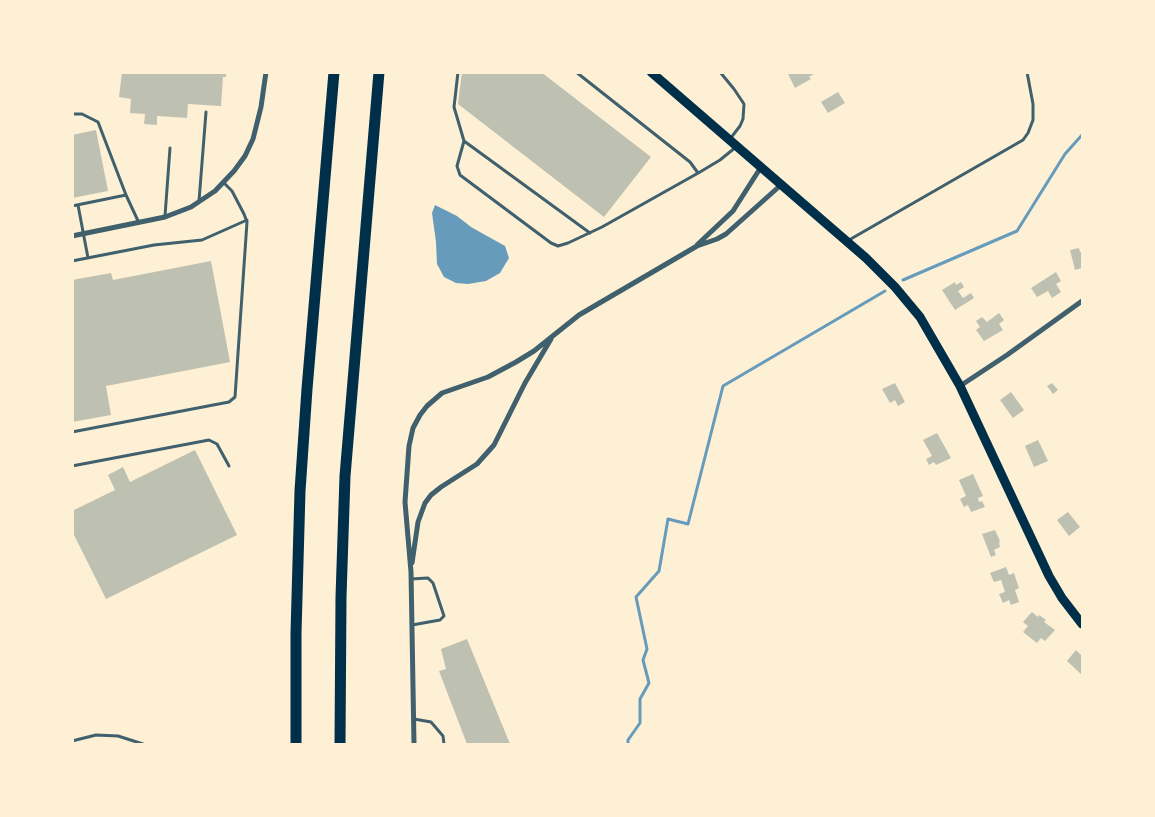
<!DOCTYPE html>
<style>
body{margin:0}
#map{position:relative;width:1155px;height:817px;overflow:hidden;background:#fdf0d5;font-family:"Work Sans",sans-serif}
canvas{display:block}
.frame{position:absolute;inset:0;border:74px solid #fdf0d5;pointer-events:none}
</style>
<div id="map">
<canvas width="1155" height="817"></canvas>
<div class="frame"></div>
</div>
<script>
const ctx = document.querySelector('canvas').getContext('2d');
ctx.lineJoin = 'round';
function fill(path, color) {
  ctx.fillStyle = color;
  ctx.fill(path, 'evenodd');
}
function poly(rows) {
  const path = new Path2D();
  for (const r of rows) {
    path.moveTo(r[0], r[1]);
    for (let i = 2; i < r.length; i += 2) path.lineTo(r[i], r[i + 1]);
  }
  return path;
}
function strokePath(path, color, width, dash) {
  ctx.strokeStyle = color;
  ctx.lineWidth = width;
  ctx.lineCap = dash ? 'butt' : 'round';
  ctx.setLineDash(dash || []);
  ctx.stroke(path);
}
const water = poly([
 [435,205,457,216,471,227,505,246,509,258,500,273,486,281,468,284,456,283,444,277,437,264,436,242,432,213]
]);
const stream = poly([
 [903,280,1017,231,1065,154,1082,135],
 [628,744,628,740,640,723,640,699,649,683,643,660,647,649,636,597,659,571,668,519,688,524,723,386,885,291]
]);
const building = poly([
 [122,72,226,72,226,77,223,77,221,106,188,104,187,118,157,116,157,125,144,124,145,114,130,113,131,99,119,97],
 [462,72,541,72,651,157,604,217,458,104],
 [792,72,817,72,809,77,811,79,795,88,788,74],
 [838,92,845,103,828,113,821,102],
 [96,130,108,191,72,198,72,135],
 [1079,248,1080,252,1082,252,1082,268,1075,270,1070,250],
 [211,261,230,362,106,386,111,415,72,422,72,280,111,273,113,280],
 [1056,272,1061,281,1056,284,1061,292,1052,298,1048,291,1037,297,1031,288],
 [955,282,956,285,961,282,964,287,958,291,963,298,971,293,974,298,955,310,942,290],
 [999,313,1004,320,999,324,1003,330,984,341,976,330,980,327,976,321,982,317,987,322],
 [895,383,905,402,898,406,895,400,890,403,882,389],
 [1052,383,1058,390,1053,394,1047,386],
 [1011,392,1024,410,1013,418,1000,400],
 [937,433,951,458,936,465,934,462,929,465,926,459,932,456,923,440],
 [1038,440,1048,461,1034,467,1025,446],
 [195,450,237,535,106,599,72,531,72,511,115,490,108,475,123,467,130,482],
 [973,474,983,496,978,498,979,502,982,501,985,507,971,512,968,505,964,507,960,499,966,496,959,480],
 [1068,512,1080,527,1069,536,1057,520],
 [995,530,1000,541,999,542,1000,547,994,550,996,555,991,557,982,534],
 [1006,567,1009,575,1014,573,1019,588,1015,590,1019,602,1011,605,1009,600,1003,603,999,594,1005,592,1001,580,994,582,990,573],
 [1032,612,1038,617,1039,615,1046,620,1044,622,1055,630,1045,641,1041,638,1037,643,1023,632,1028,626,1023,622],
 [467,639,510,744,467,744,439,671,446,669,441,649],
 [1076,650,1082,656,1082,675,1067,661]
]);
const service = poly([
 [458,72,454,107,464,141,590,233],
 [576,72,690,162,698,173],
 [720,72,734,89,744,104,743,119,740,126,730,139],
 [72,114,82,114,98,122,126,195],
 [464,141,457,166,460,175,551,243,558,246,568,243,602,227,700,172,720,160,736,147],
 [199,201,206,112],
 [78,205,88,258],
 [72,206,126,195,139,223],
 [165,216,170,148],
 [849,240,1023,140,1028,133,1033,120,1033,104,1027,72],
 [72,261,154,245,202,240,247,220],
 [72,432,229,402,235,397,247,222,244,214,232,191,224,183],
 [72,466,209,440,217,444,229,466],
 [411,579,428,578,433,583,444,616,440,620,412,625],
 [414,719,431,722,443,736,444,744],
 [72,741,96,735,118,736,143,744]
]);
const minor = poly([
 [72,236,165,217,191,207,215,191,234,171,245,156,253,139,261,107,266,72],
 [697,245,733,211,761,167],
 [960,386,1007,355,1082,301],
 [412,563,418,522,425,503,431,495,441,487,477,464,494,445,525,383,551,339],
 [414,744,411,572,405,502,409,446,413,428,420,415,427,406,442,393,488,377,516,362,534,351,579,315,697,246,717,239,726,234,782,184]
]);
const secondary = poly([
 [651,72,866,258,895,287,920,317,960,386,1049,576,1062,598,1082,624]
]);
const motorway = poly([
 [296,744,296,633,300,491,307,389,334,72],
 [340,744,341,597,345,476,379,72]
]);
fill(water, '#669bbc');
strokePath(stream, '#669bbc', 3);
fill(building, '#bec0b2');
strokePath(service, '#3f606c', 3);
strokePath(minor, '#3f606c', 5);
strokePath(secondary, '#003049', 9);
strokePath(motorway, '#003049', 11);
</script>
